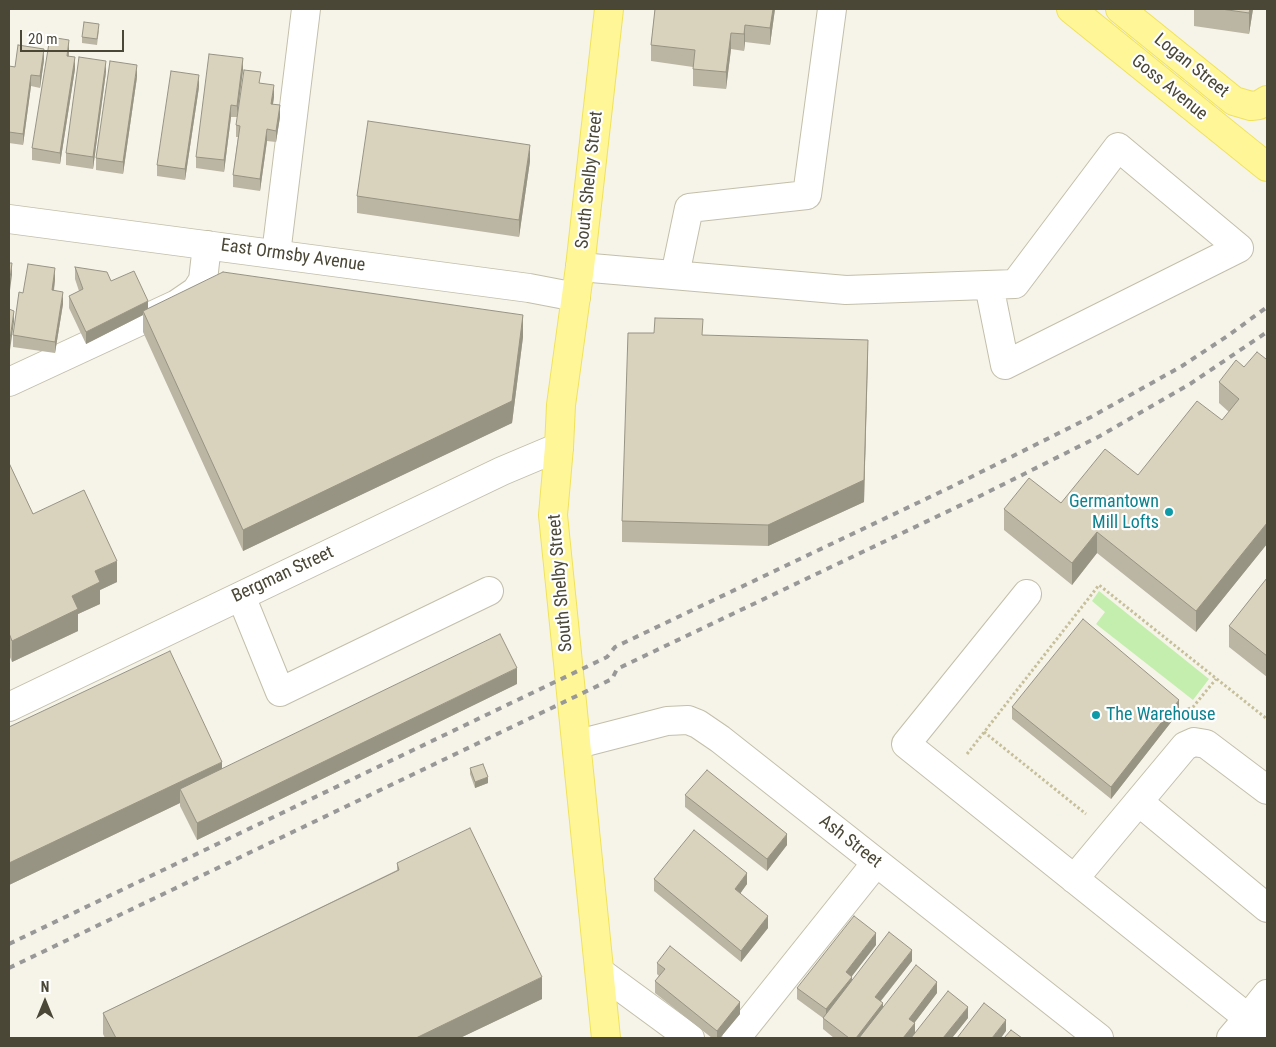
<!DOCTYPE html>
<style>
body{margin:0}
#map{position:relative;width:1276px;height:1047px;overflow:hidden;background:#f6f4e9;font-family:"Roboto Condensed",sans-serif}
canvas{display:block}
.frame{position:absolute;inset:0;border:10px solid #4a4736;pointer-events:none}
.north{position:absolute;left:20px;top:977px;width:50px;height:50px;-webkit-text-stroke:4px #fff;paint-order:stroke;rotate:0deg;font-size:14px;font-weight:700;line-height:20px;text-align:center;color:#4a4736}
.north::after{content:'';display:block;margin:auto;width:18px;height:22px;background:#4a4736;clip-path:polygon(50% 0,100% 100%,50% 72%,0 100%)}
.scale{position:absolute;left:20px;top:30px;width:104px;height:22px;box-sizing:border-box;border:2px solid #4a4736;border-top:0;padding-left:6px;font-size:15px;line-height:18px;white-space:nowrap;color:#4a4736;-webkit-text-stroke:4px #fff;paint-order:stroke}
</style>
<div id="map">
<canvas width="1276" height="1047"></canvas>
<div class="frame"></div>
<div class="north">N</div>
<div class="scale">20 m</div>
</div>
<script>
const ctx = document.querySelector('canvas').getContext('2d');
ctx.lineJoin = 'round';
function fill(path, color) {
  ctx.fillStyle = color;
  ctx.fill(path, 'evenodd');
}
function poly(rows) {
  const path = new Path2D();
  for (const r of rows) {
    path.moveTo(r[0], r[1]);
    for (let i = 2; i < r.length; i += 2) path.lineTo(r[i], r[i + 1]);
  }
  return path;
}
function strokePath(path, color, width, dash) {
  ctx.strokeStyle = color;
  ctx.lineWidth = width;
  ctx.lineCap = dash ? 'butt' : 'round';
  ctx.setLineDash(dash || []);
  ctx.stroke(path);
}
function write(font, color, halo, rows, align = 'center') {
  ctx.font = font + ' "Roboto Condensed",sans-serif';
  ctx.lineWidth = 4.5;
  ctx.setLineDash([]);
  ctx.textBaseline = 'middle';
  ctx.strokeStyle = halo;
  ctx.fillStyle = color;
  for (const [text, x, y, turn = 0] of rows) {
    ctx.save();
    ctx.translate(x, y);
    ctx.rotate((+turn || 0) * Math.PI / 180);
    ctx.textAlign = isNaN(turn) ? turn : align;
    if (halo) ctx.strokeText(text, 0, 0);
    ctx.fillText(text, 0, 0);
    ctx.restore();
  }
}
const green = poly([
 [1099,591,1209,679,1193,700,1096,624,1105,612,1092,601]
]);
const path = poly([
 [1188,709,1193,707,1216,679],
 [984,732,1086,814],
 [967,754,1099,585,1267,719]
]);
const minor = poly([
 [9,219,529,288,576,297],
 [276,254,306,9],
 [580,267,846,290,1015,284,1118,147,1239,248,1005,365,989,285],
 [675,275,689,208,807,195,832,9],
 [9,382,177,304,196,291,203,280,207,245],
 [1027,594,906,744,1248,1018,1231,1038],
 [241,596,280,692,489,591],
 [9,707,502,471,559,447],
 [578,744,667,721,688,720,698,724,720,739,1099,1038],
 [1139,802,1267,908],
 [1074,879,1185,746,1194,742,1206,744,1267,790],
 [600,972,690,1038],
 [1267,994,1248,1018,1267,1034],
 [736,1038,876,863]
]);
const major = poly([
 [1071,9,1267,167],
 [1120,9,1234,101,1251,106,1259,105,1267,100],
 [606,1038,553,515,559,447,561,405,580,267,609,9]
]);
const rail = poly([
 [9,944,607,657,615,647,953,486,1091,417,1182,366,1229,335,1267,307],
 [9,968,612,679,617,669,980,496,1100,436,1190,384,1267,332]
]);
const wall = poly([
 [655,9,775,9,770,45,745,42,744,51,731,49,726,89,693,86,693,67,651,61,651,45],
 [1194,9,1253,9,1249,34,1194,26],
 [99,30,97,45,82,43,82,37],
 [69,52,69,56,75,69,60,164,32,160,32,148],
 [44,60,40,88,31,86,23,145,9,143,9,66,15,67],
 [243,70,237,117,231,117,224,172,196,168,196,157],
 [106,72,93,169,66,165,66,153],
 [137,77,123,174,96,170,96,158],
 [261,83,274,97,273,104,280,117,276,142,267,141,260,191,233,187,233,175,238,137,236,137,236,125],
 [199,87,185,180,157,176,157,165],
 [530,161,519,237,357,213,357,196],
 [75,267,111,281,148,308,523,337,512,423,243,551,143,332,143,315,86,344,69,308,69,296,79,291,75,279],
 [55,280,54,291,63,304,55,353,13,347,13,335,23,293],
 [703,335,868,361,864,502,768,546,622,542,622,521],
 [1267,358,1267,544,1196,632,1097,553,1072,585,1004,530,1004,509,1061,503,1138,475,1222,420,1229,412,1219,403,1219,382,1244,367,1266,359],
 [9,463,33,514,117,582,100,590,100,604,78,614,78,631,12,662,9,655],
 [1267,578,1267,677,1229,647,1229,626],
 [517,684,197,840,180,806,180,803,9,885,9,727,222,769],
 [1012,707,1179,712,1111,799,1012,719],
 [470,768,488,783,475,788,470,774],
 [685,795,787,845,767,871,685,807],
 [397,863,542,999,460,1038,105,1038,103,1034,103,1013,397,870],
 [654,879,747,884,740,893,768,928,741,962,654,891],
 [876,945,851,976,852,980,912,961,881,1001,883,1007,937,993,914,1023,915,1033,968,1018,952,1038,834,1038,823,1029,823,1018,797,999,797,988],
 [657,963,740,1014,720,1038,712,1038,655,993,655,981,659,976,657,974]
]);
const shadedWall = poly([
 [773,9,775,9,770,45,770,28],
 [1250,9,1253,9,1249,34,1249,13],
 [745,25,745,42,744,51,744,34],
 [731,33,731,49,726,89,726,72],
 [69,40,69,52,67,67,67,56],
 [44,49,44,60,40,88,40,76],
 [75,57,75,69,60,164,60,153],
 [243,58,243,70,237,117,237,106],
 [106,61,106,72,93,169,93,157],
 [137,65,137,77,123,174,123,162],
 [31,75,31,86,23,145,23,134],
 [199,75,199,87,185,180,185,169],
 [274,85,274,97,271,116,271,104],
 [231,105,231,117,224,172,224,160],
 [280,105,280,117,276,142,276,131],
 [267,129,267,141,260,191,260,179],
 [530,145,530,161,519,237,519,220],
 [12,263,12,275,9,298,9,286],
 [55,268,55,280,52,302,52,290],
 [63,292,63,304,55,353,55,342],
 [148,301,148,312,143,311,143,315,86,344,86,332],
 [14,311,14,322,9,357,9,346],
 [523,315,523,337,512,423,243,551,243,530],
 [868,340,864,502,768,546,768,525],
 [1267,523,1267,544,1196,632,1196,611],
 [1097,532,1097,553,1072,585,1072,563],
 [117,561,117,582,100,590,100,604,78,614,78,631,12,662,12,641,72,596,95,571],
 [517,668,517,684,197,840,197,823],
 [1179,700,1179,712,1111,799,1111,787],
 [222,762,222,783,180,789,180,803,9,885,9,863],
 [488,777,488,783,475,788,475,782],
 [787,834,787,845,767,871,767,859],
 [747,873,747,884,735,901,735,889],
 [768,916,768,928,741,962,741,951],
 [876,933,876,945,846,984,846,972],
 [912,950,912,961,875,1008,875,997],
 [542,977,542,999,460,1038,416,1038],
 [852,977,852,988,826,1021,826,1009],
 [937,982,937,993,909,1030,909,1019],
 [740,1002,740,1014,720,1038,717,1038,717,1031],
 [883,1003,883,1015,865,1038,856,1038],
 [968,1007,968,1018,952,1038,943,1038],
 [1006,1020,1006,1031,1001,1038,992,1038],
 [915,1023,915,1035,912,1038,903,1038]
]);
const building = poly([
 [655,9,773,9,770,28,745,25,744,34,731,33,726,72,693,69,695,50,651,45,655,9],
 [1221,9,1250,9,1249,13,1221,9],
 [84,22,99,24,97,39,82,37,84,22],
 [50,37,69,40,67,56,75,57,60,153,32,148,50,37],
 [18,45,44,49,40,76,31,75,23,134,9,132,9,66,15,67,18,45],
 [209,54,243,58,237,106,231,105,224,160,196,157,209,54],
 [79,57,106,61,93,157,66,153,79,57],
 [110,61,137,65,123,162,96,158,110,61],
 [244,70,261,72,259,83,274,85,271,104,280,105,276,131,267,129,260,179,233,175,240,126,236,125,244,70],
 [171,71,199,75,185,169,157,165,171,71],
 [368,121,530,145,519,220,357,196,368,121],
 [9,263,12,263,9,286,9,263],
 [28,264,55,268,52,290,63,292,55,342,13,335,19,292,23,293,28,264],
 [75,267,107,272,111,281,134,271,148,301,86,332,69,296,83,289,75,267],
 [223,272,523,315,512,401,243,530,143,311,223,272],
 [9,309,14,311,9,346,9,309],
 [655,318,703,319,702,335,868,340,864,480,768,525,622,521,628,333,654,333,655,318],
 [1257,352,1266,359,1267,358,1267,523,1196,611,1097,532,1072,563,1004,509,1029,478,1061,503,1105,449,1138,475,1197,401,1222,420,1239,399,1219,382,1236,360,1244,367,1257,352],
 [9,463,33,514,84,490,117,561,95,571,100,582,72,596,78,609,12,641,9,633,9,463],
 [1267,578,1267,656,1229,626,1267,578],
 [1083,619,1179,700,1111,787,1012,707,1083,619],
 [500,634,517,668,197,823,180,789,500,634],
 [170,651,222,762,9,863,9,727,170,651],
 [483,764,488,777,475,782,470,768,483,764],
 [707,770,787,834,767,859,685,795,707,770],
 [470,828,542,977,416,1038,116,1038,103,1013,399,870,397,863,470,828],
 [694,830,747,873,735,889,768,916,741,951,654,879,694,830],
 [854,916,876,933,846,972,852,977,826,1009,797,988,854,916],
 [889,932,912,950,875,997,883,1003,856,1038,849,1038,823,1018,889,932],
 [670,946,740,1002,717,1031,655,981,665,969,657,963,670,946],
 [916,965,937,982,909,1019,915,1023,903,1038,859,1038,916,965],
 [948,991,968,1007,943,1038,911,1038,948,991],
 [984,1003,1006,1020,992,1038,957,1038,984,1003],
 [1011,1030,1022,1038,1004,1038,1011,1030]
]);
const markers = [
 [1169,512,5,"#0f9aa8"],
 [1096,715,5,"#0f9aa8"]
];
const streetNames = [
 ["Logan Street",1191,66,39],
 ["Goss Avenue",1169,88,39],
 ["South Shelby Street",590,180,-84],
 ["East Ormsby Avenue",293,256,8],
 ["Bergman Street",283,575,-25],
 ["South Shelby Street",561,583,-95],
 ["Ash Street",850,842,38]
];
const cultureNames = [
 ["Germantown",1159,502],
 ["Mill Lofts",1159,523],
 ["The Warehouse",1106,715,"left"]
];
fill(green, '#c4eead');
strokePath(minor, '#c3bfaa', 30);
strokePath(major, '#f0e25c', 30);
strokePath(path, '#c6bf99', 3, [2.5, 2.5]);
strokePath(minor, '#fff', 28);
strokePath(major, '#fff698', 28);
strokePath(rail, '#989898', 4, [6, 6]);
fill(wall, '#bbb5a3');
fill(shadedWall, '#989484');
fill(building, '#d9d3bd');
strokePath(building, '#989484', 1);
for (const [x, y, r, color] of markers) {
  const dot = new Path2D();
  dot.arc(x, y, r, 0, 2 * Math.PI);
  ctx.fillStyle = color;
  ctx.fill(dot);
  strokePath(dot, '#fff', 2);
}
write('18px', '#4a4736', '#fff', streetNames);
write('18px', '#0d838f', '#fff', cultureNames, 'right');
</script>
